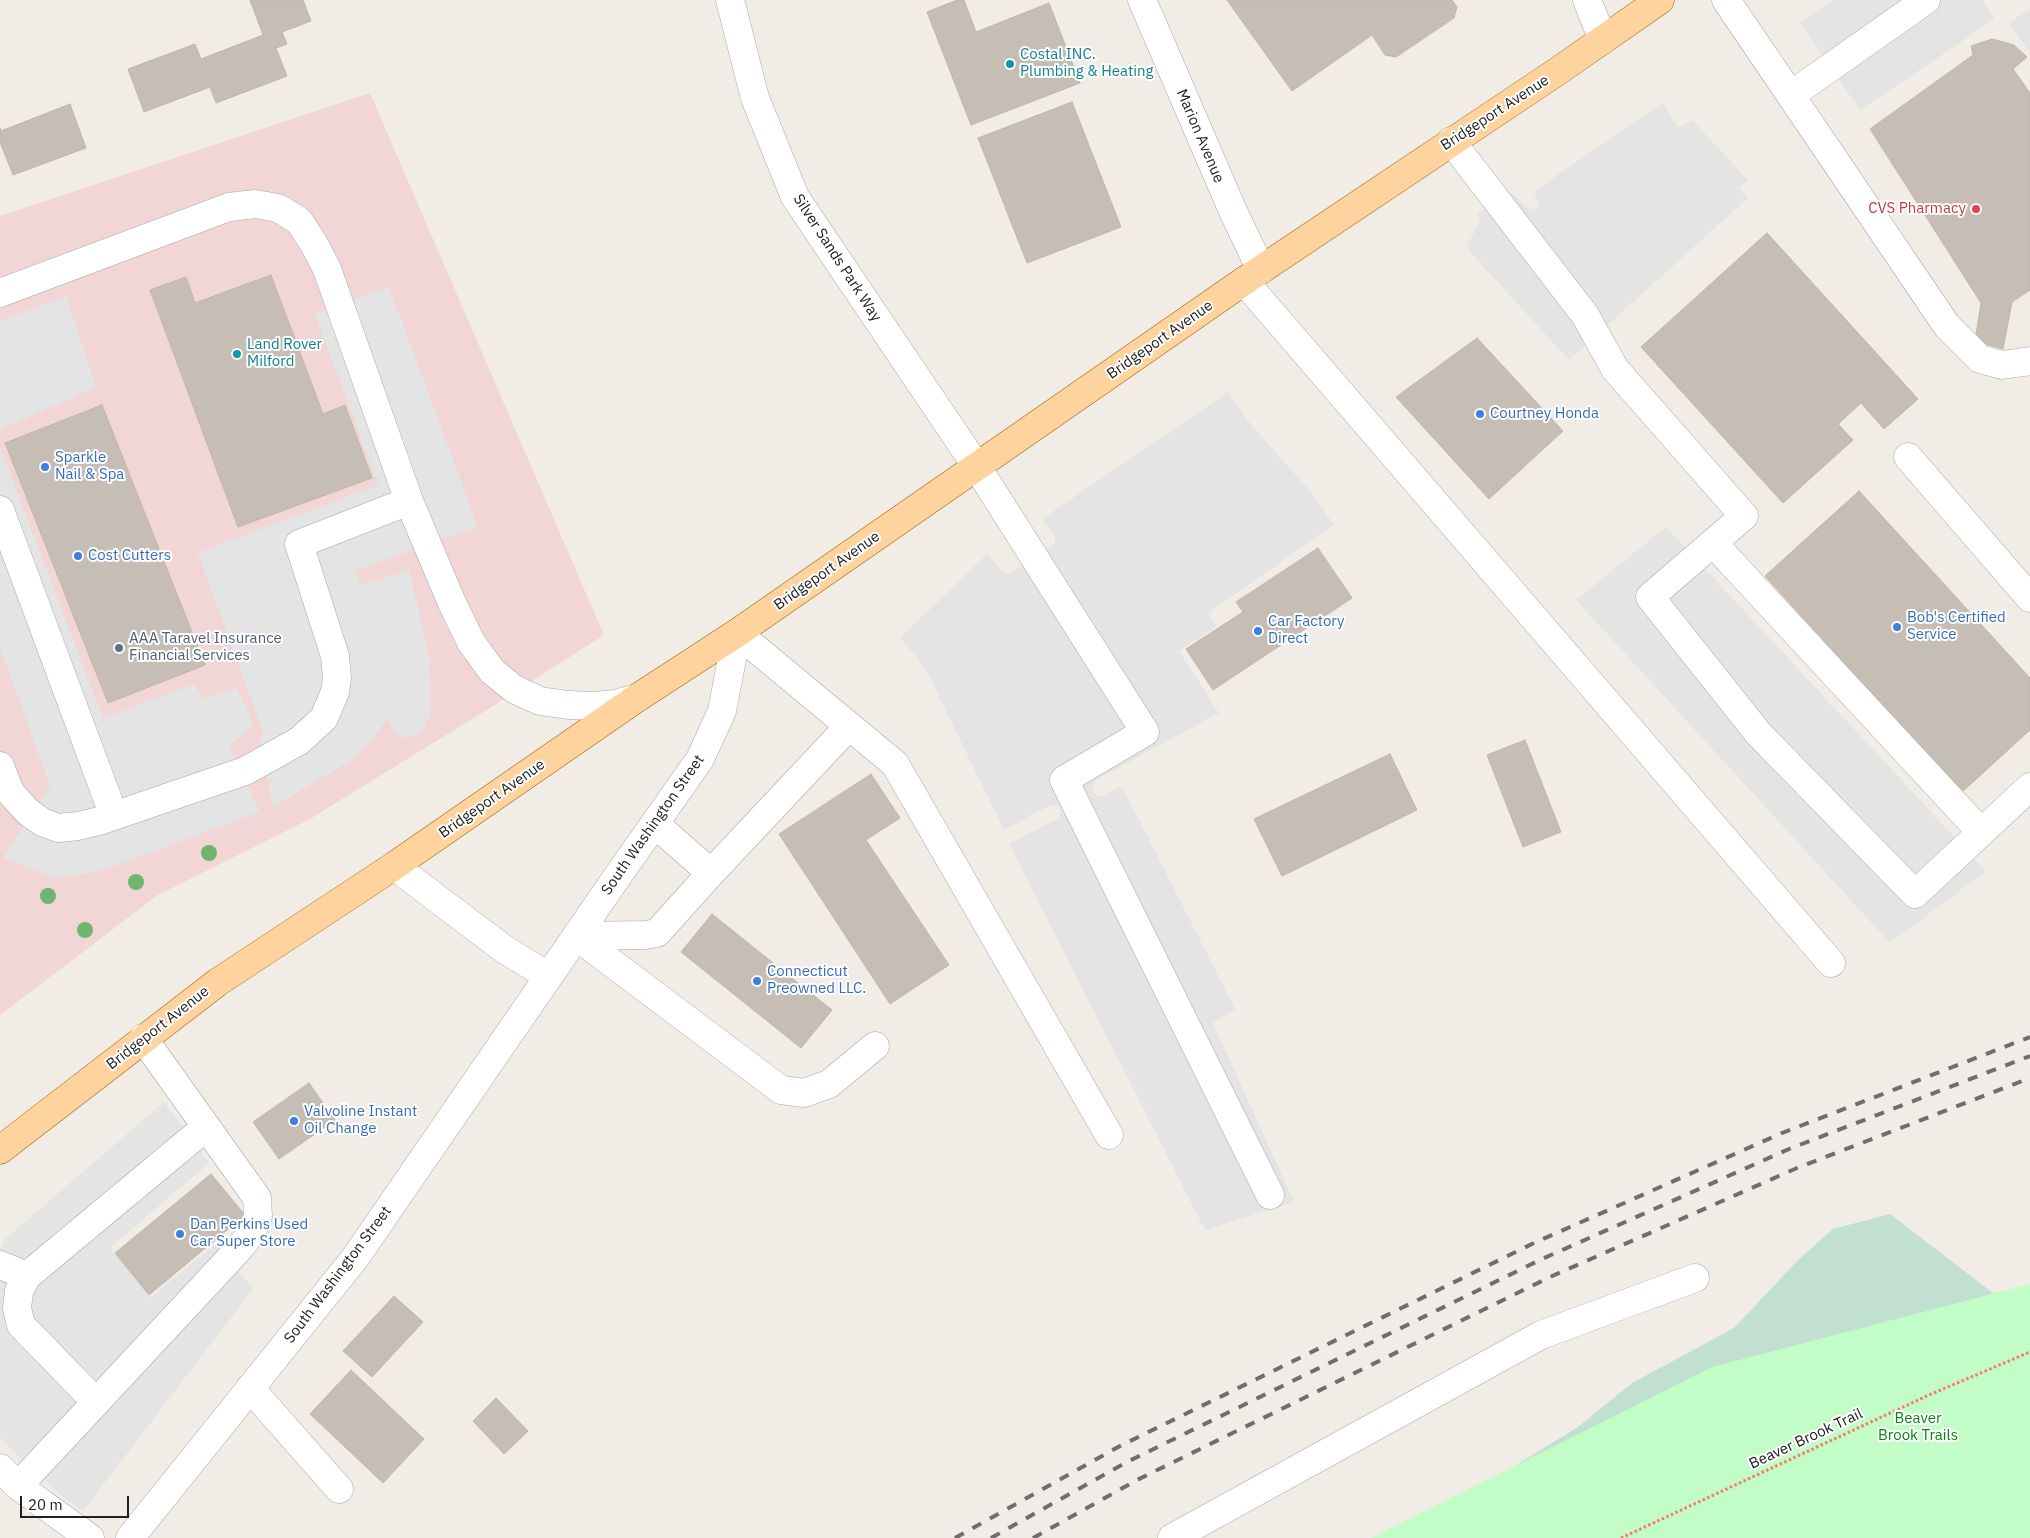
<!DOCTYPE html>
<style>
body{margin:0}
#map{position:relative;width:2030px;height:1538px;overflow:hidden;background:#f1ede6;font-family:"IBM Plex Sans",sans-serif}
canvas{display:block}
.scale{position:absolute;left:20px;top:1496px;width:109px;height:22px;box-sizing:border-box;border:2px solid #202020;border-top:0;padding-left:6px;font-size:15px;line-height:18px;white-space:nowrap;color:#202020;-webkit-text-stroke:4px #fff;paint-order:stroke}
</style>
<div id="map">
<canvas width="2030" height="1538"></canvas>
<div class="scale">20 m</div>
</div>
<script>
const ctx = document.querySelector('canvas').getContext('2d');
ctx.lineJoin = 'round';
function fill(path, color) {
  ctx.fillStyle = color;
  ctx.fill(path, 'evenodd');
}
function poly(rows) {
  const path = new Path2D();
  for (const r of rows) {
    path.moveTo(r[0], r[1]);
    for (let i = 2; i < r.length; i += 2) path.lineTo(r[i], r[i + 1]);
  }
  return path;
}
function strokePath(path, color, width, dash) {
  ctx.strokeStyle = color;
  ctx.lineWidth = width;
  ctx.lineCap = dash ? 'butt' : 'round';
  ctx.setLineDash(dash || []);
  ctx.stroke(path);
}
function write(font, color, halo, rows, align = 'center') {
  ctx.font = font + ' "IBM Plex Sans",sans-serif';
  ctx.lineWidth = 4;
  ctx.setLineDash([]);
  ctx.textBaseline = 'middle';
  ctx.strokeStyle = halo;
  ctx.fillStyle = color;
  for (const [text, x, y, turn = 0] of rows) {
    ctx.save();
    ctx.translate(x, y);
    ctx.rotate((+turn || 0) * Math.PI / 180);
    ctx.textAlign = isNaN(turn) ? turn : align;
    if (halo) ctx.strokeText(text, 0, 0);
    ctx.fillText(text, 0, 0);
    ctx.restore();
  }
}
const commercial = poly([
 [370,93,604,635,482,713,310,819,158,895,0,1015,0,216]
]);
const wetland = poly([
 [1890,1214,1993,1293,2030,1292,2030,1538,1383,1538,1482,1486,1578,1427,1632,1383,1734,1328,1797,1261,1833,1229]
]);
const park = poly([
 [2030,1284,2030,1538,1371,1538,1712,1367]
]);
const parking = poly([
 [1834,0,1982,0,1995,19,1860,110,1800,23],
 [2030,9,2030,53,2009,23],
 [1663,103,1678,127,1683,126,1692,120,1748,180,1739,187,1748,198,1569,360,1471,253,1467,245,1480,222,1477,214,1511,192,1524,205,1534,210,1539,206,1534,191],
 [389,287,478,527,359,569,356,572,360,583,365,584,409,570,429,656,431,713,424,727,414,736,403,738,393,729,387,719,374,737,350,761,273,807,260,738,264,735,198,553,378,485,315,313],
 [66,296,96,387,0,430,0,321],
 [1228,392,1252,426,1312,493,1334,525,1208,613,1217,626,1179,651,1219,713,1096,780,1092,789,1096,796,1102,796,1122,786,1235,1009,1213,1023,1294,1202,1205,1230,1009,844,1057,819,1060,816,1060,810,1058,806,1051,805,1004,830,927,672,918,659,900,638,987,554,1003,572,1010,574,1055,544,1055,537,1042,519],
 [0,447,103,718,194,684,204,699,237,688,254,725,229,746,260,812,97,872,55,878,3,858,50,786,0,647],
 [1666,527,1986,871,1890,943,1576,600],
 [164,1102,209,1163,110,1248,151,1297,215,1244,253,1289,83,1511,64,1498,0,1439,0,1249,6,1238]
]);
const building = poly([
 [250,0,303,0,311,21,282,32,287,44,276,48,287,76,216,103,210,87,144,112,128,69,195,44,201,59,263,35,250,0],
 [957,0,964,0,976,32,1049,3,1080,83,971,125,927,12,957,0],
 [1227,0,1452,0,1457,7,1454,18,1396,57,1385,55,1372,35,1292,91,1227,0],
 [1992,39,2014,45,2027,57,2013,69,2030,93,2030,290,2012,302,2003,349,1975,341,1981,303,1870,129,1973,55,1971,46,1992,39],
 [1072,102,1121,227,1027,263,978,138,1072,102],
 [70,104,86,148,13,175,0,142,0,128,1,131,70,104],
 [1767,233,1918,399,1884,429,1861,403,1838,424,1853,440,1783,503,1641,347,1767,233],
 [271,275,323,414,345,405,372,478,238,527,150,290,186,277,195,303,271,275],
 [1477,338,1563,431,1489,499,1396,397,1477,338],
 [102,405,205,665,108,703,5,443,102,405],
 [1859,491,2030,678,2030,730,1962,792,1765,576,1859,491],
 [1318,548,1352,598,1213,690,1186,649,1243,612,1236,602,1318,548],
 [1525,740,1561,832,1523,847,1487,755,1525,740],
 [1390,754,1417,810,1282,876,1254,819,1390,754],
 [871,774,900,818,866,840,949,965,890,1004,779,834,871,774],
 [712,914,832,1010,801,1048,681,952,712,914],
 [309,1083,335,1120,279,1159,253,1122,309,1083],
 [211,1174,245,1215,149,1295,115,1253,211,1174],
 [394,1296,423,1322,372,1377,343,1351,394,1296],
 [351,1370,424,1439,383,1483,310,1414,351,1370],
 [496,1398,528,1431,504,1454,473,1421,496,1398]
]);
const path = poly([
 [1621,1538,1929,1395,2030,1352]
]);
const minor = poly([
 [730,0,755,98,795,197,977,467,1145,732,1064,780,1270,1195],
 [1142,0,1233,211,1261,270],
 [1587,0,1603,40],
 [1726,0,1947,326,1980,359,2002,365,2030,361],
 [1791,95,1926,0],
 [1451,141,1585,315,1615,369,1744,516,1650,597,1758,733,1915,894,2030,787],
 [1244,281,1831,963],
 [0,293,229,207,255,204,278,208,299,221,314,244,327,269,409,501,452,603,471,642,492,671,514,689,540,701,568,705,595,706,615,704,637,698],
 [1908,457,2030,598],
 [0,510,114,816],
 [1713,543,1981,832],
 [0,766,10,792,27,811,42,822,58,828,78,826,99,821,245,771,299,741,324,718,335,692,337,678,335,656,299,544,409,501],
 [655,824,711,873,849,726],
 [394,866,504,949,548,976],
 [576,936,781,1090,804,1093,829,1084,875,1046],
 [576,936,645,935,657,933,711,873],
 [0,1265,27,1276,206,1127],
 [27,1276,19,1291,17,1308,21,1325,96,1402],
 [250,1388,339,1489],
 [0,1468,18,1486],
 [90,1538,18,1486,236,1252,251,1234,258,1216,257,1198,143,1038],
 [130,1538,355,1258,617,877,700,759,722,711,737,633,895,764,1109,1135],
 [1172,1538,1541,1335,1695,1278]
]);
const major = poly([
 [0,1150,218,982,394,866,637,698,737,633,1244,281,1558,71,1660,0]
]);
const rail = poly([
 [955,1538,1120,1446,1534,1243,1782,1133,2030,1037],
 [991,1538,1127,1462,1542,1259,1789,1149,2030,1056],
 [1033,1538,1137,1480,1550,1277,1797,1168,2030,1078]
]);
const trees = [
 [209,853],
 [136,882],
 [48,896],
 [85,930]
];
const markers = [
 [1010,64,5,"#0f9aa8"],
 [1976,209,5,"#e0444e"],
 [237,354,5,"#0f9aa8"],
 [1480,414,5,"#3f7fe0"],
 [45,467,5,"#3f7fe0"],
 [78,556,5,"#3f7fe0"],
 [1897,627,5,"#3f7fe0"],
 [1258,631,5,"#3f7fe0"],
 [119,648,5,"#5c6f8a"],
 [757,981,5,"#3f7fe0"],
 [294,1121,5,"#3f7fe0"],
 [180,1234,5,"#3f7fe0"]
];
const cultureNames = [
 ["Costal INC.",1020,55],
 ["Plumbing & Heating",1020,72],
 ["Land Rover",247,345],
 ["Milford",247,362]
];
const streetNames = [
 ["Bridgeport Avenue",1495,113,-33],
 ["Marion Avenue",1200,136,67],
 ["Silver Sands Park Way",837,258,57],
 ["Bridgeport Avenue",1160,340,-35],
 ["Bridgeport Avenue",827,571,-35],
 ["Bridgeport Avenue",492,799,-35],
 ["South Washington Street",653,825,-55],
 ["Bridgeport Avenue",158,1028,-38],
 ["South Washington Street",338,1275,-53],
 ["Beaver Brook Trail",1806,1439,-25]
];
const healthNames = [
 ["CVS Pharmacy",1966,209]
];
const shopNames = [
 ["Courtney Honda",1490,414],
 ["Sparkle",55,458],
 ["Nail & Spa",55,475],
 ["Cost Cutters",88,556],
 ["Bob's Certified",1907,618],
 ["Service",1907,635],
 ["Car Factory",1268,622],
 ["Direct",1268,639],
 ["Connecticut",767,972],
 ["Preowned LLC.",767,989],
 ["Valvoline Instant",304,1112],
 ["Oil Change",304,1129],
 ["Dan Perkins Used",190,1225],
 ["Car Super Store",190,1242]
];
const serviceNames = [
 ["AAA Taravel Insurance",129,639],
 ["Financial Services",129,656]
];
const parkNames = [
 ["Beaver",1918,1419],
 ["Brook Trails",1918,1436]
];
fill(commercial, '#f2d6d5');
fill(wetland, '#c2e0d2');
fill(park, '#c2fcc6');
fill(parking, '#e4e4e4');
fill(building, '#c6bdb5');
strokePath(building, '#c4b3a8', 1);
strokePath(minor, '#a7a7a7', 29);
strokePath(major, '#9d6500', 29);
strokePath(path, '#ff756a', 3, [2.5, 2.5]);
strokePath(minor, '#fff', 28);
strokePath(major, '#ffd39e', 28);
strokePath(rail, '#6e6e6e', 4, [10, 10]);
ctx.fillStyle = '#70b46f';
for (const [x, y] of trees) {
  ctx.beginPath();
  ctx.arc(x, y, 8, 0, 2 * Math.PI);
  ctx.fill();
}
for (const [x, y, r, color] of markers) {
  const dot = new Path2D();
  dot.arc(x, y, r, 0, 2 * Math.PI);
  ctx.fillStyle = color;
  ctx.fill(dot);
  strokePath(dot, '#fff', 2);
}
write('15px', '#0d838f', '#fff', cultureNames, 'left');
write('15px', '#202020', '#fff', streetNames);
write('15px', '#be3a42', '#fff', healthNames, 'right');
write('15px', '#366cbe', '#fff', shopNames, 'left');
write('15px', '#4e5e75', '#fff', serviceNames, 'left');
write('15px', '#06860e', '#fff', parkNames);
</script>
